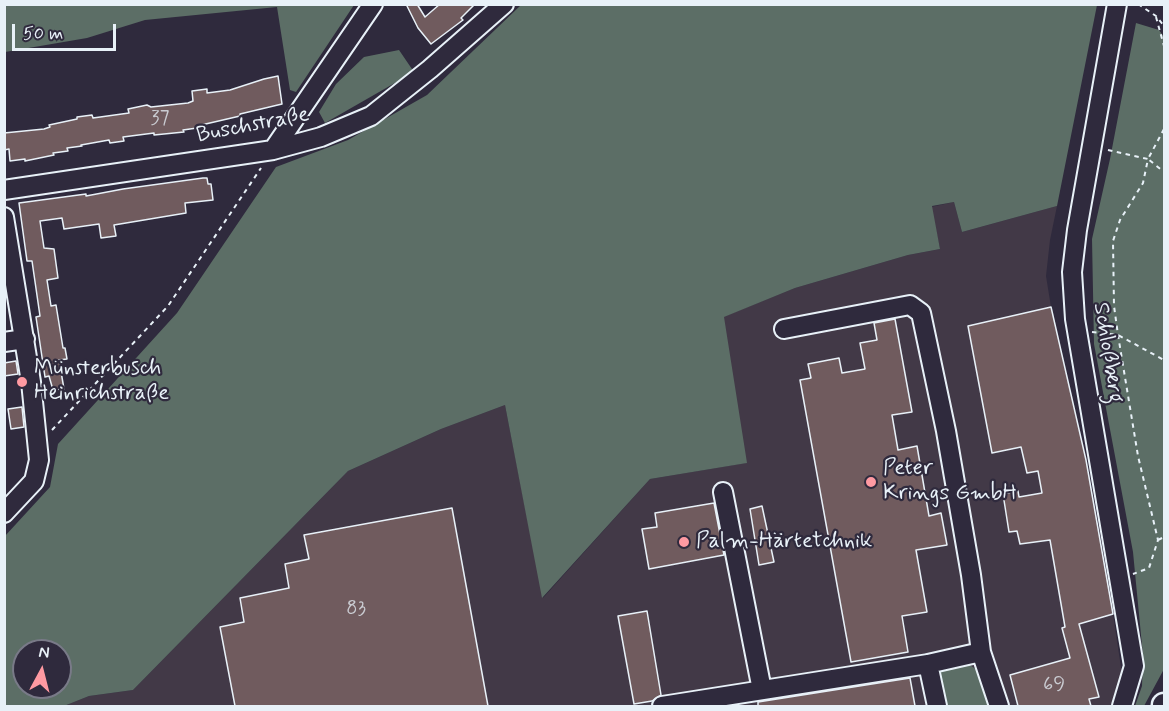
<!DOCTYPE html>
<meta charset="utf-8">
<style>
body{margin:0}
#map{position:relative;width:1169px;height:711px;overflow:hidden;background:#2f2a3d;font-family:Mynerve,sans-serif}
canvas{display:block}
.frame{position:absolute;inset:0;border:6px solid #e8f1f8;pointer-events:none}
.north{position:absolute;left:12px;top:639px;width:60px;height:60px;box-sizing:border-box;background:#2f2a3d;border:2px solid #797a88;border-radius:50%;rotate:7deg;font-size:16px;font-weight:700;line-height:24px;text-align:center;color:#e8f1f8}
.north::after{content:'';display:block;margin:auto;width:21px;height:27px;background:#ff9aa2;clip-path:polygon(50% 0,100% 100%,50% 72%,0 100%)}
.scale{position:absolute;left:12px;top:24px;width:104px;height:27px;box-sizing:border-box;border:3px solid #e8f1f8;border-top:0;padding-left:8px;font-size:18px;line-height:21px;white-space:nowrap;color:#e8f1f8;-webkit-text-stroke:4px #2f2a3d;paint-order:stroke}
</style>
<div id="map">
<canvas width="1169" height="711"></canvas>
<div class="frame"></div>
<div class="north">N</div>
<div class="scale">50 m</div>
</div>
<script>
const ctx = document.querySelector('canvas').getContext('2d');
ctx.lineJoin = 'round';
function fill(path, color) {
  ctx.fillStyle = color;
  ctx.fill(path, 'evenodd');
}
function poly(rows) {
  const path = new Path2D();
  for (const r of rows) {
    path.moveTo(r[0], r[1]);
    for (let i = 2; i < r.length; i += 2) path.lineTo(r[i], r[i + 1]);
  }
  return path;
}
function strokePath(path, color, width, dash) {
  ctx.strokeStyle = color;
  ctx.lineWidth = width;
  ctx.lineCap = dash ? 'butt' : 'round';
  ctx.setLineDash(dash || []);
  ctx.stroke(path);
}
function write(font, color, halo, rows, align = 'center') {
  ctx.font = font + ' Mynerve,sans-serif';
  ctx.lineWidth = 4.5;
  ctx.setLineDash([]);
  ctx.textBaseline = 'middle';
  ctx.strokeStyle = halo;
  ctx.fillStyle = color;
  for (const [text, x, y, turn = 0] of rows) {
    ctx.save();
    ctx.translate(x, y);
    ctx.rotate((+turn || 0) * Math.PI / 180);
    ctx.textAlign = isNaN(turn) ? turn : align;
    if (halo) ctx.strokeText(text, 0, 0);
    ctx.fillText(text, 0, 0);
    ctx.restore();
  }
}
const built = poly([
 [954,202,962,232,1057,206,1050,240,1046,276,1051,307,1086,460,1113,614,1122,674,1113,706,64,706,89,696,133,690,348,471,441,429,505,405,543,598,650,479,746,463,723,317,795,288,908,255,940,249,931,207]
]);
const green = poly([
 [5,4,354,4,354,5,296,92,290,90,277,7,145,20,87,38,5,52],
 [521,5,1097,5,1057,206,962,232,954,202,932,206,940,249,908,255,795,288,724,317,747,463,650,479,542,598,505,405,441,429,348,471,133,690,89,696,64,706,5,706,5,536,50,487,58,444,177,313,276,167,348,140,427,95],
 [24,651,60,651,60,687,24,687],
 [1136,23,1159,30,1164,37,1164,669,1144,706,1135,706,1142,686,1143,656,1133,552,1094,344,1092,239,1110,159],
 [399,50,414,72,325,123,319,112,336,84,364,57],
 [967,663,977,670,989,706,944,706,938,677,941,670]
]);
const building = poly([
 [406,4,417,4,425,17,440,4,475,4,461,18,463,20,431,44,418,28,406,4],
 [278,76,282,104,240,114,240,116,197,126,197,128,183,130,184,132,154,135,154,133,123,137,124,141,110,143,109,140,81,145,82,146,67,148,68,151,53,153,54,155,25,161,25,159,10,161,9,149,4,150,4,133,44,129,50,127,49,125,77,119,77,117,92,115,93,118,129,113,128,109,147,105,151,107,188,103,193,101,192,91,207,89,207,93,230,90,264,79,278,76],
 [203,178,207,178,208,184,211,184,213,200,185,203,186,213,114,225,116,236,101,238,99,224,64,229,62,218,40,221,44,248,54,249,58,278,47,280,51,306,56,305,63,348,65,348,67,359,59,360,64,389,53,390,49,376,45,377,36,317,40,316,32,261,27,261,19,203,86,194,86,196,123,189,203,178],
 [1051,307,1086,460,1113,614,1079,624,1099,697,1089,699,1091,706,1018,706,1010,675,1070,658,1062,628,1065,627,1050,540,1020,544,1017,531,1009,532,1003,494,1018,491,1019,497,1042,493,1038,471,1027,473,1021,447,992,453,968,326,1051,307],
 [895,319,912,412,892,415,898,450,917,446,929,516,941,513,947,545,916,550,927,612,902,616,908,652,851,662,800,380,811,378,808,364,839,358,842,373,865,369,860,343,877,340,874,323,895,319],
 [16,361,18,374,4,376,4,363,16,361],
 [22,407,24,427,11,429,8,409,22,407],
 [714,503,724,555,649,569,642,529,657,527,655,513,714,503],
 [762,506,774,562,759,565,750,509,762,506],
 [452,508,488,706,235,706,220,627,244,622,240,598,289,588,285,564,309,559,304,535,452,508],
 [647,611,661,695,652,701,634,704,618,616,647,611],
 [910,678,915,706,758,706,758,702,910,678]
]);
const path = poly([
 [1138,4,1156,16,1164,26],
 [1156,17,1164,46],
 [1164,129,1148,159,1164,172],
 [1108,150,1148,159,1143,183,1120,220,1113,241,1114,306,1118,335,1138,456,1158,540,1149,568,1133,574],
 [1092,332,1118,335,1164,360],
 [52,430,168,306,261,168],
 [1158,540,1164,537]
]);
const minor = poly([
 [1117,4,1077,230,1072,272,1075,319,1134,666,1122,706],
 [273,150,373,4],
 [4,190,273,150,321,137,371,116,430,69,504,4],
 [4,217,31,382,39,460,34,481,4,513],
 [784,329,910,305,921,313,946,431,971,575,981,652,999,706],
 [4,342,25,339],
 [723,492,762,690],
 [662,706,928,664],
 [937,706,928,664,981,652]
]);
const major = poly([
 [1164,706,1164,705]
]);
const markers = [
 [22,382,6,"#ff9aa2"],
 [871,482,6,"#ff9aa2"],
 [684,542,6,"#ff9aa2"]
];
const numberNames = [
 ["37",160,120],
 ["83",356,610],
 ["69",1054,686]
];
const streetNames = [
 ["Buschstraße",253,126,-11],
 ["Schloßberg",1107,353,81]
];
const poiNames = [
 ["Münsterbusch",34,369],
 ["Heinrichstraße",34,394],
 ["Peter",883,469],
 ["Krings GmbH",883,494],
 ["Palm-Härtetchnik",696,542]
];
fill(built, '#423947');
fill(green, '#5c6e66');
fill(building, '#705b5e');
strokePath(building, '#e8f1f8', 1.5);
strokePath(minor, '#e8f1f8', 22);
strokePath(major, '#e8f1f8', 27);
strokePath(path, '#e8f1f8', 2, [4.5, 4.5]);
strokePath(minor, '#2f2a3d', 18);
strokePath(major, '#2f2a3d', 22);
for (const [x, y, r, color] of markers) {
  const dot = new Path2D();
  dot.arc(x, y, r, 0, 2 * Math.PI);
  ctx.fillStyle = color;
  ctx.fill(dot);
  strokePath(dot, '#2f2a3d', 2);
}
write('20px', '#caccd2', null, numberNames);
write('22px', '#e8f1f8', '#2f2a3d', streetNames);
write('22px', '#e8f1f8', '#2f2a3d', poiNames, 'left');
</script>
